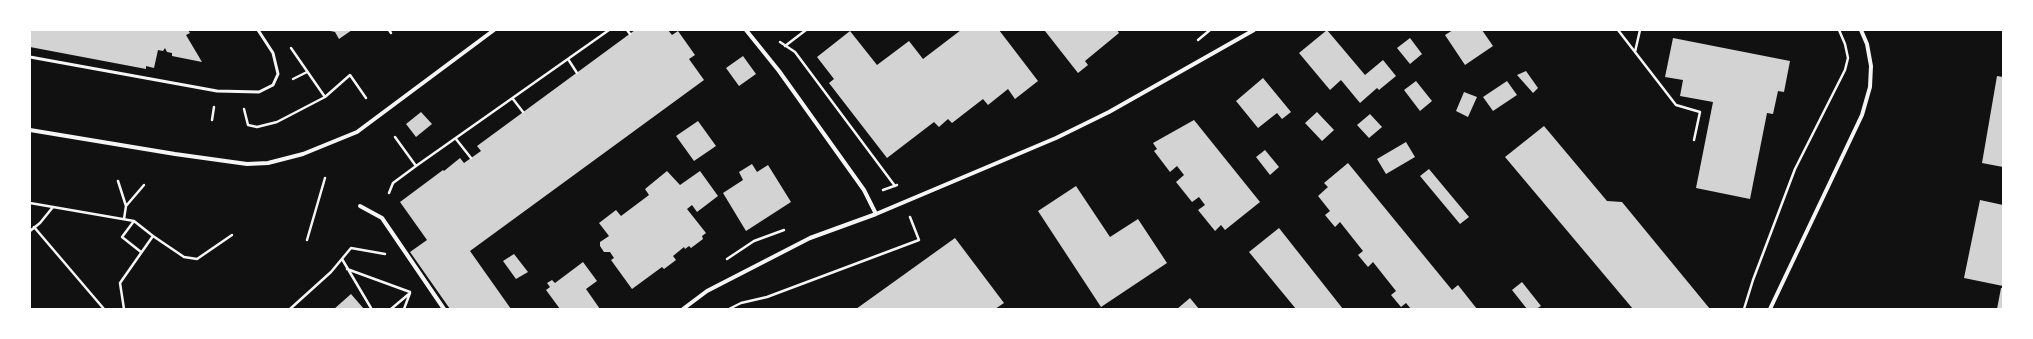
<!DOCTYPE html>
<style>
body{margin:0}
#map{position:relative;width:2033px;height:339px;overflow:hidden;background:#111;font-family:"Work Sans",sans-serif}
canvas{display:block}
.frame{position:absolute;inset:0;border:31px solid #fff;pointer-events:none}
</style>
<div id="map">
<canvas width="2033" height="339"></canvas>
<div class="frame"></div>
</div>
<script>
const ctx = document.querySelector('canvas').getContext('2d');
ctx.lineJoin = 'round';
function fill(path, color) {
  ctx.fillStyle = color;
  ctx.fill(path, 'evenodd');
}
function poly(rows) {
  const path = new Path2D();
  for (const r of rows) {
    path.moveTo(r[0], r[1]);
    for (let i = 2; i < r.length; i += 2) path.lineTo(r[i], r[i + 1]);
  }
  return path;
}
function strokePath(path, color, width, dash) {
  ctx.strokeStyle = color;
  ctx.lineWidth = width;
  ctx.lineCap = dash ? 'butt' : 'round';
  ctx.setLineDash(dash || []);
  ctx.stroke(path);
}
const building = poly([
 [30,30,188,30,190,33,186,35,202,62,172,56,172,53,167,52,165,48,163,51,158,50,154,68,146,66,146,69,30,47],
 [326,30,352,30,339,39,335,32],
 [635,30,668,30,672,35,678,31,695,55,689,59,704,80,470,251,511,309,450,309,410,252,427,240,400,202,443,170,444,171,460,158,464,163,481,151,477,146],
 [961,30,999,30,1038,81,1015,99,1008,89,988,105,983,99,952,123,948,119,939,127,934,122,887,158,829,83,834,79,817,57,850,31,877,65,909,41,923,59],
 [1047,30,1117,30,1119,33,1085,61,1088,65,1078,73,1045,31],
 [1327,30,1365,75,1383,60,1396,76,1379,90,1377,88,1360,103,1341,80,1330,90,1299,53],
 [1453,30,1482,30,1493,46,1465,65,1445,35],
 [1410,38,1422,54,1410,64,1397,48],
 [1673,38,1790,61,1784,92,1778,91,1773,114,1767,113,1750,199,1696,188,1713,102,1680,96,1683,80,1665,77],
 [743,56,756,74,739,86,726,68],
 [1526,71,1538,88,1533,93,1517,75],
 [1997,76,2003,77,2003,167,1982,163],
 [1263,78,1291,112,1282,119,1277,113,1258,128,1236,101],
 [1416,81,1432,101,1420,111,1404,90],
 [1507,81,1517,95,1493,111,1483,97],
 [1464,92,1477,97,1468,117,1456,111],
 [421,112,432,124,416,137,406,124],
 [1317,112,1334,130,1322,141,1305,123],
 [1370,114,1382,127,1369,138,1357,125],
 [1194,120,1260,202,1225,230,1221,225,1215,231,1198,210,1205,205,1199,197,1192,202,1176,182,1184,175,1177,166,1170,172,1154,151,1157,149,1153,143],
 [698,121,716,146,694,161,676,136],
 [1544,126,1607,201,1622,202,1710,309,1633,309,1505,157],
 [1406,142,1415,157,1386,174,1377,159],
 [1265,150,1279,167,1270,175,1256,157],
 [1348,163,1452,290,1458,285,1477,309,1411,309,1406,303,1401,307,1391,295,1396,291,1373,262,1368,267,1358,255,1363,251,1340,222,1335,227,1325,215,1330,211,1318,196,1328,187,1324,183],
 [752,164,757,172,768,165,791,202,746,231,723,193,743,180,739,172],
 [1429,169,1469,217,1460,224,1420,176],
 [667,171,680,185,700,171,718,196,697,212,692,205,687,209,706,233,702,236,703,239,691,248,689,246,685,249,684,247,673,256,676,260,664,269,662,267,632,289,611,260,614,258,610,252,604,252,600,246,600,242,609,236,599,223,616,210,621,216,649,195,645,189],
 [1076,186,1110,237,1138,219,1167,263,1101,307,1038,211],
 [1980,200,2003,205,2003,286,1964,278],
 [1279,228,1343,309,1296,309,1249,252],
 [955,238,1004,303,995,309,856,309],
 [514,254,528,272,516,279,503,261],
 [583,262,597,281,586,289,600,309,560,309,546,290,550,287,547,283,552,280,555,283],
 [1522,282,1541,306,1536,309,1527,309,1512,290],
 [2001,288,2003,288,2003,309,1997,309],
 [351,294,364,309,334,309],
 [1190,298,1199,309,1177,309]
]);
const path = poly([
 [389,30,391,33],
 [627,30,630,34],
 [1618,30,1676,105,1700,112,1694,140],
 [1198,40,1210,30],
 [780,42,795,52,895,186],
 [785,46,806,30],
 [291,48,325,97],
 [1635,52,1640,30],
 [568,59,577,73],
 [293,79,307,72],
 [513,99,523,112],
 [244,109,248,125,257,127,277,122,325,97,350,75,366,98],
 [212,120,214,107],
 [395,137,416,166,609,30],
 [456,139,471,158],
 [118,181,126,206,144,185],
 [883,190,897,185],
 [389,193,393,183,416,166],
 [30,203,134,221],
 [124,219,126,206],
 [34,227,104,309],
 [30,231,40,223,53,207],
 [307,240,325,178],
 [141,252,122,237,134,221,153,236],
 [342,259,371,308],
 [727,259,754,241,784,230],
 [347,269,410,292],
 [124,309,120,283,153,236,184,257,197,259,232,235],
 [290,309,331,272,351,248,385,254],
 [391,309,410,293],
 [404,309,410,293],
 [729,309,741,303,767,297,919,240,910,217],
 [1744,309,1753,280,1795,169,1845,70,1848,58,1845,44,1839,30]
]);
const service = poly([
 [30,57,217,91,259,92,273,85,278,74,273,53,258,30]
]);
const minor = poly([
 [746,30,779,71,864,190,876,214],
 [30,130,175,154,247,164,268,163,303,154,357,132,494,30],
 [360,206,382,218,444,309],
 [683,309,707,291,810,238,876,214,1056,138,1109,112,1254,30],
 [1770,309,1862,115,1870,87,1871,66,1867,44,1861,30]
]);
fill(building, '#d3d3d3');
strokePath(path, '#f5f5f5', 2.5);
strokePath(service, '#f5f5f5', 3);
strokePath(minor, '#f5f5f5', 4);
</script>
